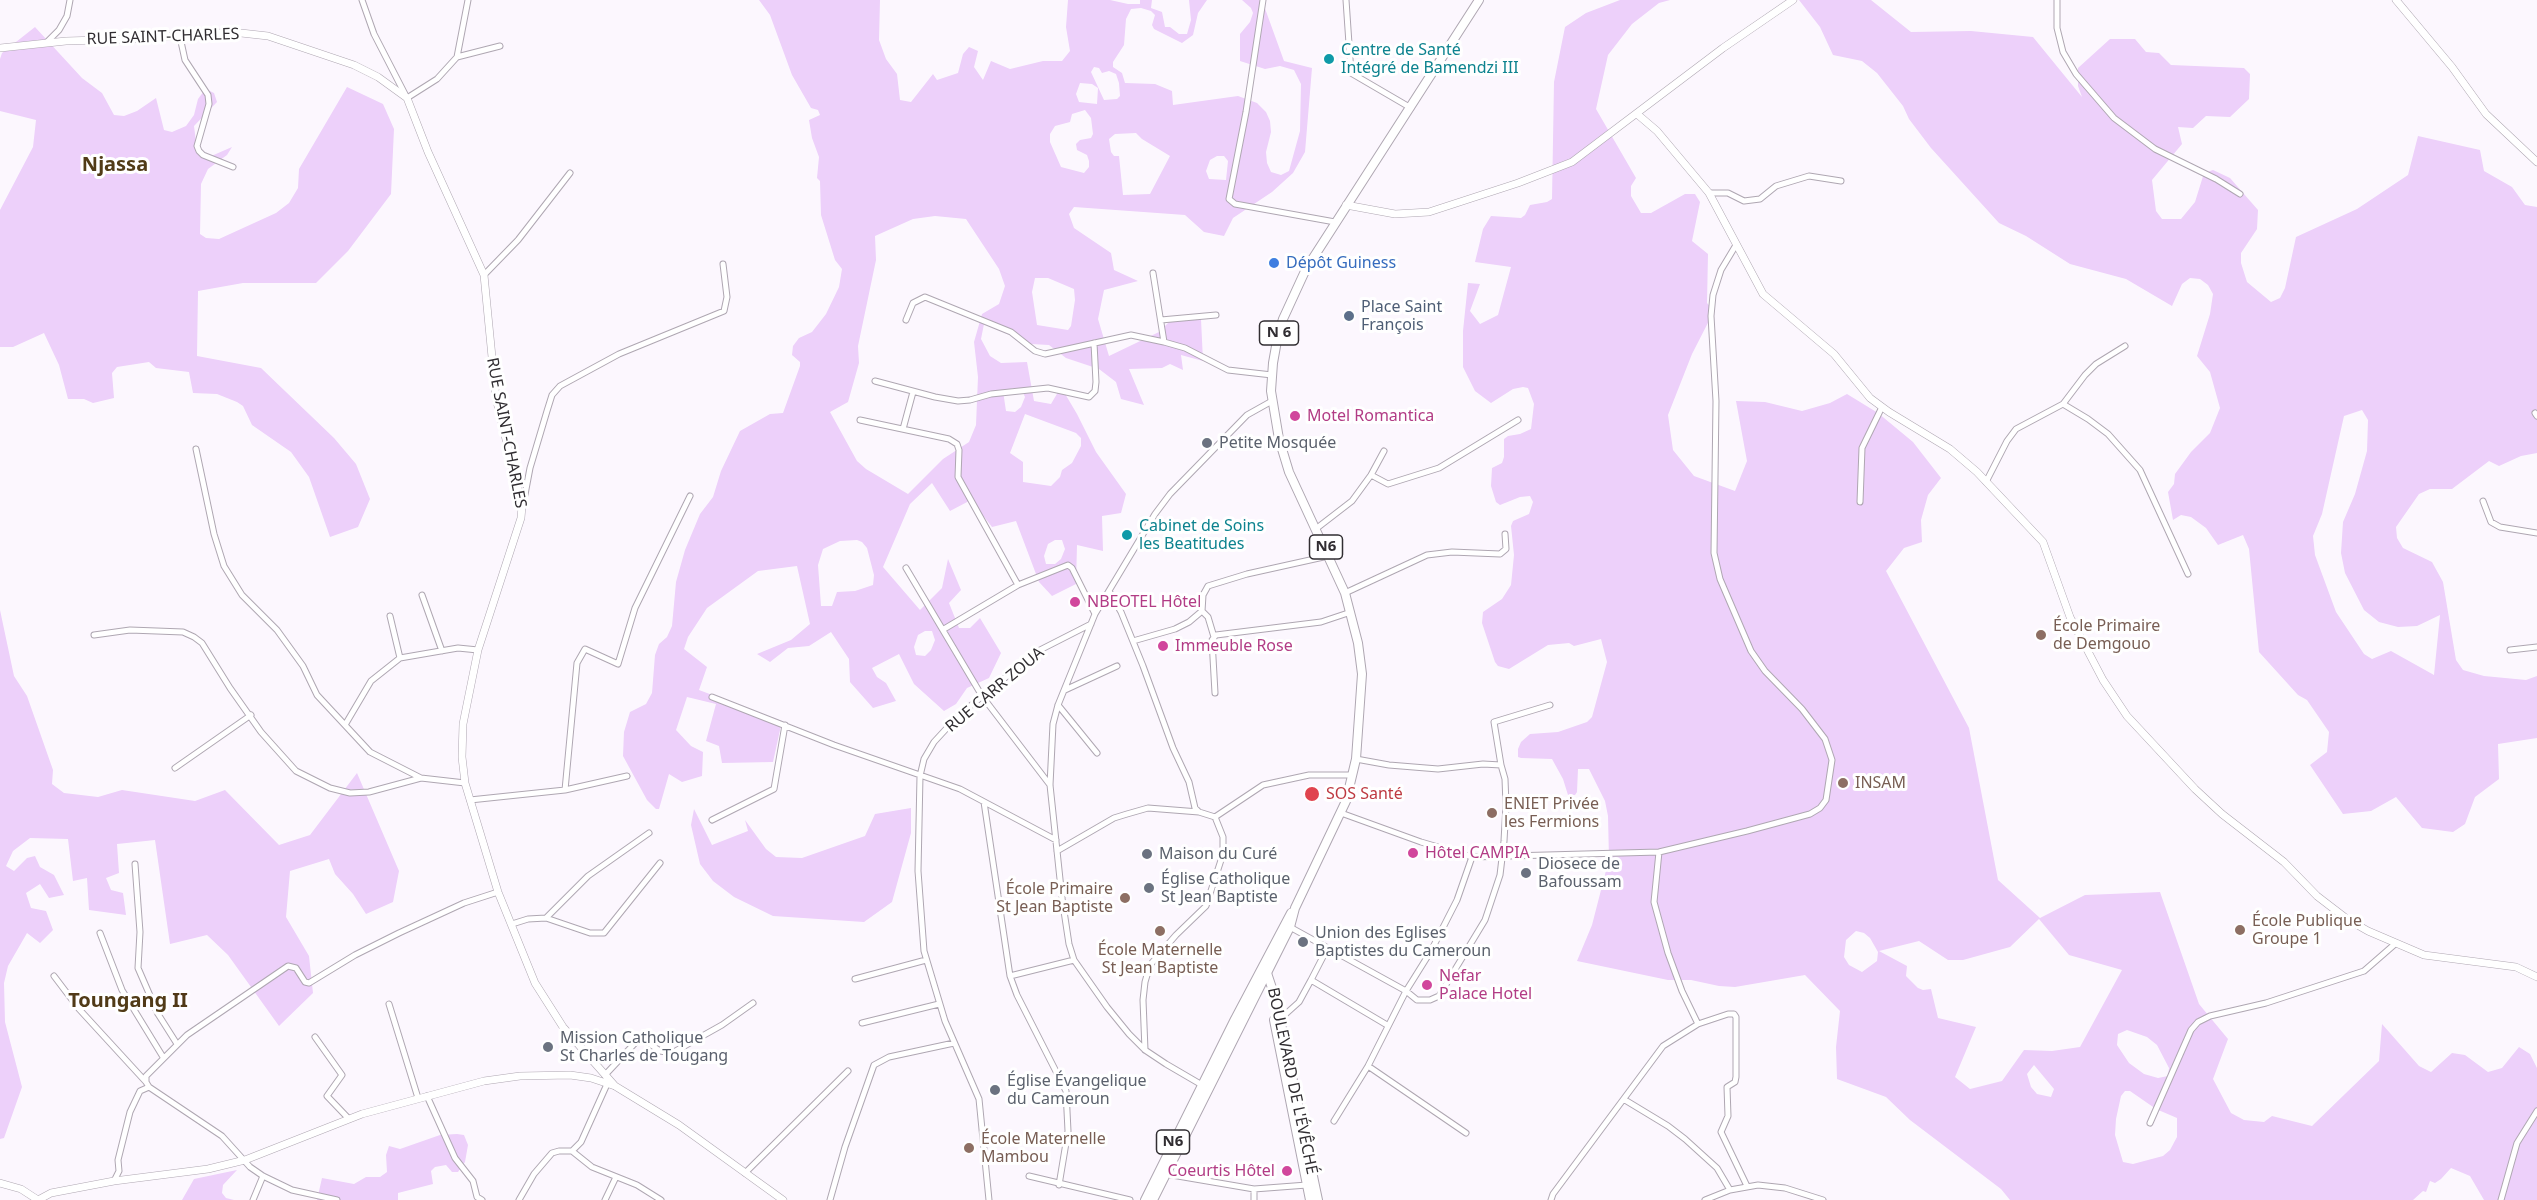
<!DOCTYPE html>
<meta charset="utf-8">
<style>
body{margin:0}
canvas{display:block;background:#fcf7fe}
</style>
<canvas width="2537" height="1200"></canvas>
<script>
const ctx = document.querySelector('canvas').getContext('2d');
ctx.lineJoin = 'round';
function fill(path, color) {
  ctx.fillStyle = color;
  ctx.fill(path, 'evenodd');
}
function poly(rows) {
  const path = new Path2D();
  for (const r of rows) {
    path.moveTo(r[0], r[1]);
    for (let i = 2; i < r.length; i += 2) path.lineTo(r[i], r[i + 1]);
  }
  return path;
}
function strokePath(path, color, width, dash) {
  ctx.strokeStyle = color;
  ctx.lineWidth = width;
  ctx.lineCap = dash ? 'butt' : 'round';
  ctx.setLineDash(dash || []);
  ctx.stroke(path);
}
function write(font, color, halo, rows, align = 'center') {
  ctx.font = font + ' "Noto Sans",sans-serif';
  ctx.lineWidth = 6;
  ctx.setLineDash([]);
  ctx.textBaseline = 'middle';
  ctx.strokeStyle = halo;
  ctx.fillStyle = color;
  for (const [text, x, y, turn = 0] of rows) {
    ctx.save();
    ctx.translate(x, y);
    ctx.rotate((+turn || 0) * Math.PI / 180);
    ctx.textAlign = isNaN(turn) ? turn : align;
    if (halo) ctx.strokeText(text, 0, 0);
    ctx.fillText(text, 0, 0);
    ctx.restore();
  }
}
const green = poly([
 [759,0,880,0,879,40,886,59,897,74,900,100,911,102,933,74,937,80,958,73,963,54,969,47,978,51,974,67,983,80,991,61,1010,69,1043,61,1062,61,1070,51,1066,27,1068,0,1110,0,1128,4,1140,4,1140,0,1152,0,1151,8,1162,12,1165,27,1170,27,1179,34,1187,34,1191,20,1189,0,1207,0,1198,13,1193,35,1182,43,1154,29,1152,25,1155,15,1151,11,1141,8,1131,9,1126,19,1124,45,1113,62,1113,67,1122,73,1125,83,1155,84,1172,91,1173,105,1238,96,1257,103,1266,112,1270,121,1271,132,1266,152,1267,163,1271,172,1281,175,1289,171,1300,131,1301,84,1294,70,1280,66,1265,69,1240,61,1240,34,1250,22,1253,13,1251,8,1242,0,1259,0,1263,3,1284,61,1312,68,1305,152,1293,173,1272,192,1233,218,1224,236,1204,232,1185,215,1074,207,1069,214,1074,228,1111,253,1114,270,1138,281,1104,290,1098,319,1109,356,1159,332,1170,321,1201,319,1203,361,1181,355,1183,370,1170,364,1162,368,1129,369,1144,405,1121,399,1116,382,1099,369,1066,358,1049,345,1031,344,984,324,981,339,990,356,1001,363,1027,362,1034,401,1051,404,1061,387,1077,414,1096,452,1126,494,1121,513,1102,516,1103,551,1077,545,1076,584,1052,596,1039,582,1016,521,992,527,971,500,950,511,932,483,910,504,883,567,920,610,942,588,948,559,961,590,949,603,959,628,970,628,980,618,1001,653,989,678,967,688,956,704,944,711,914,684,899,654,872,668,877,677,886,683,896,701,873,708,850,682,849,659,831,632,809,646,788,648,770,662,757,654,791,640,810,624,797,566,758,571,707,608,688,637,684,649,707,667,699,690,782,721,773,762,722,763,719,746,706,741,716,704,687,697,676,730,691,746,703,752,702,776,682,782,669,774,659,809,656,809,647,800,623,756,624,732,630,712,646,704,652,693,655,655,659,644,667,637,672,626,676,582,685,550,700,514,713,497,721,471,740,431,770,414,783,413,800,366,800,362,792,355,793,346,799,338,812,332,826,314,839,287,842,269,835,260,821,215,820,181,817,178,819,157,812,138,809,120,820,115,818,110,811,108,792,75,770,15],
 [1094,67,1099,68,1102,73,1109,71,1116,74,1119,83,1120,96,1117,99,1104,100,1091,72],
 [1080,83,1092,84,1098,88,1097,104,1079,102,1076,94],
 [1085,110,1091,118,1093,134,1091,138,1080,140,1076,144,1077,150,1087,155,1089,161,1089,167,1084,173,1061,167,1050,142,1050,134,1055,126,1070,122,1072,114],
 [1136,133,1142,139,1170,156,1150,194,1123,195,1119,156,1114,156,1111,152,1109,139,1115,134],
 [1217,156,1224,156,1228,161,1226,180,1209,179,1206,171,1210,160],
 [935,216,966,219,999,269,1005,286,999,304,982,314,974,342,978,377,976,425,969,442,943,459,908,494,866,469,857,461,830,412,848,402,859,363,858,346,876,260,875,236,913,219],
 [1035,278,1048,278,1074,289,1075,300,1071,326,1068,330,1037,325,1032,292],
 [1014,388,1021,388,1025,397,1021,407,1015,412,1006,411,1003,391],
 [1025,414,1076,433,1081,438,1081,446,1072,463,1062,470,1060,477,1051,486,1023,482,1023,462,1010,453],
 [857,540,862,542,867,548,874,575,873,585,855,591,837,592,832,606,821,606,818,565,823,549,840,541],
 [1055,540,1062,540,1065,549,1061,559,1055,564,1046,564,1044,556,1048,544],
 [925,631,932,631,935,640,931,650,925,656,916,655,914,647,918,635],
 [1620,0,1670,0,1659,3,1632,24,1608,55,1596,109,1636,178,1631,186,1631,196,1641,213,1651,213,1685,194,1695,194,1700,202,1692,241,1708,254,1707,303,1714,311,1692,354,1668,415,1673,450,1694,476,1735,491,1747,461,1736,401,1765,402,1802,411,1830,403,1847,394,1878,413,1913,442,1941,478,1928,495,1921,520,1922,542,1904,548,1886,571,1969,728,1998,880,2040,918,2085,895,2160,892,2199,1004,2228,1039,2213,1079,2231,1113,2244,1120,2264,1122,2272,1116,2312,1126,2379,1061,2382,1024,2419,1066,2431,1072,2452,1053,2465,1055,2488,1072,2502,1068,2519,1047,2530,1054,2537,1068,2537,1200,2484,1200,2470,1176,2451,1168,2441,1179,2435,1183,2430,1181,2426,1192,2423,1191,2413,1200,2010,1200,2001,1189,1910,1120,1886,1097,1837,1079,1836,1047,1840,1011,1805,975,1735,987,1719,986,1691,980,1668,980,1577,961,1592,925,1609,859,1608,816,1605,801,1589,769,1578,769,1577,792,1575,795,1568,795,1563,779,1552,759,1521,758,1518,757,1518,749,1521,742,1530,734,1558,732,1587,722,1592,717,1607,662,1601,639,1574,646,1569,643,1548,645,1509,669,1498,666,1495,662,1482,623,1483,612,1502,599,1511,585,1514,555,1511,526,1513,521,1529,514,1533,502,1530,496,1520,497,1500,505,1496,502,1491,486,1492,468,1502,463,1504,457,1504,439,1508,436,1520,434,1531,429,1534,404,1528,388,1523,387,1513,389,1491,403,1475,391,1463,367,1463,331,1468,283,1480,284,1470,311,1480,324,1498,315,1511,267,1475,262,1483,229,1491,216,1521,218,1525,215,1530,205,1547,202,1552,199,1554,82,1565,27,1586,13],
 [2039,919,2069,955,2122,970,2080,1047,2052,1051,2024,1050,2002,1081,1970,1089,1955,1077,1976,1027,1938,1018,1931,989,1923,990,1918,988,1906,976,1907,966,1879,951,1919,941,1948,960,1963,960,2010,947],
 [1856,931,1864,933,1870,938,1878,952,1877,961,1862,972,1849,965,1844,957,1846,940],
 [2127,1030,2147,1037,2157,1045,2169,1068,2168,1076,2158,1078,2144,1074,2129,1063,2117,1045,2118,1034],
 [2034,1065,2054,1089,2051,1097,2037,1094,2031,1087,2027,1074],
 [2125,1091,2130,1091,2156,1109,2177,1118,2177,1137,2170,1150,2163,1156,2133,1164,2123,1162,2115,1135,2116,1119,2121,1096],
 [1799,0,1871,0,1911,32,1971,31,2033,37,2082,97,2078,86,2078,68,2110,39,2135,39,2146,52,2159,53,2171,65,2244,68,2250,74,2249,99,2230,117,2206,116,2193,128,2178,127,2182,144,2152,180,2156,211,2162,219,2181,219,2195,202,2204,173,2213,170,2230,178,2258,210,2257,229,2241,253,2241,263,2247,282,2271,302,2280,298,2285,288,2296,237,2357,209,2408,175,2418,136,2480,150,2484,171,2512,187,2525,205,2537,207,2537,453,2521,456,2499,466,2489,461,2452,489,2430,489,2419,494,2396,527,2397,538,2403,548,2432,562,2443,582,2456,660,2463,670,2484,676,2526,680,2537,676,2537,738,2498,744,2499,779,2475,797,2465,824,2453,832,2422,828,2396,797,2371,811,2343,814,2310,765,2327,752,2329,732,2307,700,2298,695,2259,652,2249,549,2243,535,2218,545,2206,528,2191,517,2181,515,2173,520,2168,492,2174,484,2175,474,2191,452,2210,433,2220,408,2210,372,2197,356,2210,314,2213,294,2208,285,2200,279,2190,278,2182,284,2172,306,2126,279,2070,264,2026,236,1999,223,1931,148,1909,119,1903,106,1877,73,1862,61,1833,55,1820,27],
 [2362,410,2368,420,2367,451,2355,494,2343,522,2341,553,2345,573,2364,610,2379,622,2398,627,2417,626,2440,615,2434,675,2391,651,2372,659,2364,654,2336,612,2315,555,2313,536,2322,514,2344,416],
 [35,27,82,78,102,93,114,115,124,116,137,111,156,98,164,130,172,132,186,126,194,115,198,99,204,91,208,90,214,93,217,102,194,126,197,150,209,157,232,147,227,155,208,169,201,184,200,234,206,238,219,239,276,213,289,203,298,188,299,169,347,87,383,104,394,129,391,194,348,251,316,283,243,283,198,291,197,356,261,368,334,438,356,464,370,499,358,527,330,537,309,477,291,452,252,425,243,406,237,402,217,394,193,393,189,372,156,368,149,362,117,367,112,373,114,398,93,403,84,399,68,399,59,365,44,333,13,347,0,347,0,210,33,147,36,120,0,111,0,59,2,53],
 [0,610,14,676,27,696,53,770,52,784,64,793,98,797,122,790,195,801,225,790,279,845,310,835,357,773,399,871,393,902,366,914,353,894,335,874,329,859,290,871,286,917,309,956,313,993,279,1026,228,955,207,935,170,944,155,840,117,844,119,873,106,878,111,890,123,893,126,915,89,910,87,878,73,881,68,839,30,838,13,851,6,866,14,871,27,858,35,856,40,867,54,875,64,895,49,898,40,884,26,893,31,908,46,911,53,930,40,943,27,933,8,966,4,983,5,1022,22,1087,4,1138,0,1139],
 [911,808,911,833,892,902,864,922,773,916,734,897,713,881,700,864,691,825,694,809,712,845,748,831,745,820,766,849,776,857,802,858,865,836,875,814],
 [457,1134,464,1135,468,1145,465,1162,458,1172,452,1172,446,1165,435,1167,431,1171,433,1184,398,1193,398,1200,317,1200,322,1178,354,1184,366,1177,380,1177,387,1172,386,1155,389,1146,400,1149,440,1135],
 [237,1170,223,1185,222,1193,226,1198,234,1200,182,1200,194,1179]
]);
const minor = poly([
 [362,0,374,34,407,98,437,79,457,57,500,46],
 [1263,0,1246,112,1229,199,1235,204,1335,222],
 [1346,0,1351,73,1411,108],
 [2057,0,2057,28,2063,52,2076,74,2114,118,2155,149,2216,179,2240,194],
 [180,37,185,60,208,95,209,104,197,146,199,151,203,155,233,167],
 [47,42,59,30,67,16,70,0],
 [457,57,468,0],
 [1709,193,1728,193,1744,201,1760,199,1776,186,1809,176,1841,181],
 [1153,273,1164,342,1185,348,1228,370,1272,375],
 [484,275,518,240,570,173],
 [906,320,913,303,925,297,1011,332,1035,351,1045,354,1131,335,1164,342],
 [1161,320,1216,315],
 [875,381,935,397,958,401,970,400,991,394,1048,388,1089,397,1095,391,1096,382,1094,343],
 [2063,404,2088,419,2108,434,2140,470,2188,574],
 [2535,413,2537,416],
 [860,420,949,439,957,444,959,450,958,477,1018,585,944,629],
 [903,429,913,392],
 [196,449,214,534,224,566,242,595,277,630,303,666,317,695,370,752,421,778],
 [1371,475,1388,484,1439,468,1518,420],
 [1986,482,2007,441,2016,429,2063,404,2085,375,2096,364,2125,346],
 [2483,501,2491,522,2500,527,2537,533],
 [1860,502,1862,448,1882,407],
 [523,505,530,468,547,411,552,395,560,386,619,354,724,311,727,297,723,264],
 [1317,528,1352,501,1371,475,1384,451],
 [906,568,982,696,1050,785],
 [1018,585,1068,565,1072,568,1095,614],
 [1109,591,1121,612,1143,666,1173,748,1189,782,1195,808,1199,812,1215,817,1223,837,1223,854,1206,906,1176,935,1150,965,1145,982,1143,1000,1145,1050],
 [1345,593,1427,555,1452,552,1500,554,1506,549,1505,534],
 [422,595,442,651],
 [1202,611,1208,617,1214,637],
 [390,616,400,658],
 [94,635,130,630,183,632,194,637,202,643,230,688,261,732,296,771,330,788,350,793,369,792,421,778,465,783],
 [1133,641,1175,629,1189,622,1202,611,1203,595,1208,586,1247,574,1328,556],
 [2510,650,2537,647],
 [1065,690,1117,666],
 [1215,693,1212,640,1216,635,1321,622,1351,612],
 [712,697,834,745,960,789,1056,840],
 [1058,705,1097,753],
 [345,725,371,681,400,658,458,648,478,650],
 [1501,765,1494,722,1550,705],
 [175,768,251,715],
 [565,790,627,776],
 [470,800,565,790,577,663,585,649,618,664,635,608,690,496],
 [984,802,1010,976],
 [1341,813,1421,842,1472,857,1659,852,1747,831,1810,814,1820,808,1826,800,1832,760,1825,739,1802,709,1765,671,1751,651,1720,579,1714,553,1716,401,1711,316,1713,295,1721,270,1736,245],
 [1215,817,1263,785,1309,775,1353,775],
 [712,820,774,789,785,725],
 [1057,851,1114,818,1127,814,1148,808,1199,812],
 [1659,852,1654,902,1668,953,1682,991,1698,1024],
 [135,864,140,932,138,968,158,1014,177,1044],
 [546,918,588,876,649,833],
 [512,924,528,919,546,918,590,933,604,933,660,863],
 [1288,926,1406,991,1417,1000,1430,1000,1439,996,1485,920,1500,875,1504,841,1506,805,1505,779,1501,765,1483,764,1438,769,1389,765,1356,759],
 [100,933,122,990,163,1057],
 [1327,949,1311,980,1387,1025],
 [54,976,79,1009,146,1082],
 [855,979,926,960],
 [389,1004,418,1098],
 [1279,1020,1299,1002,1311,980],
 [862,1023,939,1004],
 [315,1037,342,1075,327,1096,349,1119],
 [1368,1066,1466,1133],
 [605,1075,636,1042,644,1040,660,1051,672,1053,722,1025,753,1003],
 [1202,1085,1166,1064,1145,1050,1129,1034,1107,1007,1074,960,1069,944,1062,898,1050,785,1053,724,1058,705,1095,614,1155,514,1170,494,1247,415,1272,401],
 [427,1096,455,1158,473,1181,477,1197,482,1200],
 [1625,1100,1668,1126,1685,1139,1717,1168,1730,1190],
 [1334,1121,1368,1066,1406,991,1431,951,1457,900,1472,857],
 [2150,1123,2191,1030,2198,1022,2210,1016,2266,1003,2364,971,2395,944],
 [572,1151,592,1167,637,1185,661,1200],
 [745,1173,848,1071],
 [1166,1174,1254,1189,1307,1185],
 [1029,1176,1130,1200],
 [114,1181,119,1171,118,1160,130,1112,140,1091,149,1087],
 [1059,1185,1068,1131,1066,1091,1017,995,1010,976,1074,960],
 [1254,1189,1254,1200],
 [253,1200,263,1176],
 [337,1200,292,1190,263,1176,250,1167,222,1136,149,1087,146,1082,146,1076,187,1035,288,966,296,968,305,982,309,983,355,955,399,933,464,903,498,892],
 [519,1200,534,1174,552,1153,559,1151,572,1151,581,1142,608,1082],
 [605,1200,616,1177],
 [830,1200,845,1147,874,1065,889,1057,954,1043],
 [989,1200,979,1099,945,1021,924,951,918,871,920,776,924,759,934,742,958,716,1038,651,1091,624],
 [1551,1200,1553,1194,1663,1046,1698,1024,1728,1014,1734,1014,1736,1017,1736,1077,1735,1082,1727,1087,1728,1116,1721,1132,1747,1186],
 [1705,1200,1730,1190,1758,1185,1785,1188,1823,1200],
 [2501,1200,2517,1143,2537,1111]
]);
const tertiary = poly([
 [2396,0,2452,67,2486,114,2537,162],
 [0,48,66,41,133,39,232,32,268,36,354,65,378,77,407,98,428,152,484,275,496,398,522,506,521,518,478,650,463,724,462,757,465,783,498,892,535,983,563,1027,615,1086],
 [1637,114,1657,131,1709,193,1763,294,1834,354,1870,398,1889,412,1950,449,1977,472,2043,542,2070,617,2103,680,2127,716,2195,789,2222,814,2284,862,2317,896,2347,919,2368,931,2424,955,2516,967,2537,977],
 [1346,205,1395,214,1429,212,1518,183,1572,162,1723,48,1793,0],
 [0,1183,21,1189,38,1200],
 [38,1200,51,1193,114,1181,208,1169,245,1160,362,1114,484,1081,520,1076,570,1075,591,1078,615,1086,679,1125,783,1200]
]);
const primary = poly([
 [1265,967,1276,1000,1318,1200],
 [1274,1020,1310,1200]
]);
const trunk = poly([
 [1145,1200,1235,1019,1291,913],
 [1153,1200,1290,927,1295,908,1346,801,1356,759,1362,674,1358,643,1345,593,1289,472,1279,439,1271,391,1273,363,1278,335,1283,319,1306,269,1479,0]
]);
const markers = [
 [1329,59,6,"#0f9aa8"],
 [1274,263,6,"#3f7fe0"],
 [1349,316,6,"#5c6f8a"],
 [1295,416,6,"#d1479c"],
 [1207,443,6,"#6b7280"],
 [1127,535,6,"#0f9aa8"],
 [1075,602,6,"#d1479c"],
 [2041,635,6,"#8d6e63"],
 [1163,646,6,"#d1479c"],
 [1843,783,6,"#8d6e63"],
 [1312,794,8,"#e0444e"],
 [1492,813,6,"#8d6e63"],
 [1413,853,6,"#d1479c"],
 [1147,854,6,"#6b7280"],
 [1526,873,6,"#6b7280"],
 [1149,888,6,"#6b7280"],
 [1125,898,6,"#8d6e63"],
 [2240,930,6,"#8d6e63"],
 [1160,931,6,"#8d6e63"],
 [1303,942,6,"#6b7280"],
 [1427,985,6,"#d1479c"],
 [548,1047,6,"#6b7280"],
 [995,1090,6,"#6b7280"],
 [969,1148,6,"#8d6e63"],
 [1287,1171,6,"#d1479c"]
];
const shields = [
 [1279,333,39],
 [1326,547,33],
 [1173,1142,33]
];
const shieldNames = [
 ["N 6",1279,333],
 ["N6",1326,547],
 ["N6",1173,1142]
];
const streetNames = [
 ["RUE SAINT-CHARLES",163,37,-2],
 ["RUE SAINT-CHARLES",506,433,79],
 ["RUE CARR ZOUA",995,690,-40],
 ["BOULEVARD DE L'ÉVÊCHÉ",1292,1081,78]
];
const cultureNames = [
 ["Centre de Santé",1341,50],
 ["Intégré de Bamendzi III",1341,68],
 ["Cabinet de Soins",1139,526],
 ["les Beatitudes",1139,544]
];
const shopNames = [
 ["Dépôt Guiness",1286,263]
];
const serviceNames = [
 ["Place Saint",1361,307],
 ["François",1361,325]
];
const hotelNames = [
 ["Motel Romantica",1307,416],
 ["NBEOTEL Hôtel",1087,602],
 ["Immeuble Rose",1175,646],
 ["Hôtel CAMPIA",1425,853],
 ["Nefar",1439,976],
 ["Palace Hotel",1439,994],
 ["Coeurtis Hôtel",1275,1171,"right"]
];
const worshipNames = [
 ["Petite Mosquée",1219,443],
 ["Maison du Curé",1159,854],
 ["Diosece de",1538,864],
 ["Bafoussam",1538,882],
 ["Église Catholique",1161,879],
 ["St Jean Baptiste",1161,897],
 ["Union des Eglises",1315,933],
 ["Baptistes du Cameroun",1315,951],
 ["Mission Catholique",560,1038],
 ["St Charles de Tougang",560,1056],
 ["Église Évangelique",1007,1081],
 ["du Cameroun",1007,1099]
];
const educationNames = [
 ["École Primaire",2053,626],
 ["de Demgouo",2053,644],
 ["INSAM",1855,783],
 ["ENIET Privée",1504,804],
 ["les Fermions",1504,822],
 ["École Primaire",1113,889,"right"],
 ["St Jean Baptiste",1113,907,"right"],
 ["École Publique",2252,921],
 ["Groupe 1",2252,939],
 ["École Maternelle",1160,950,"center"],
 ["St Jean Baptiste",1160,968,"center"],
 ["École Maternelle",981,1139],
 ["Mambou",981,1157]
];
const healthNames = [
 ["SOS Santé",1326,794]
];
const quarterNames = [
 ["Njassa",115,165],
 ["Toungang II",128,1001]
];
fill(green, '#edd0fa');
strokePath(minor, '#afa7b2', 7);
strokePath(tertiary, '#afa7b2', 8);
strokePath(primary, '#afa7b2', 10);
strokePath(trunk, '#afa7b2', 10);
strokePath(minor, '#fff', 5);
strokePath(tertiary, '#fff', 7);
strokePath(primary, '#fff', 8);
strokePath(trunk, '#fff', 8);
for (const [x, y, r, color] of markers) {
  const dot = new Path2D();
  dot.arc(x, y, r, 0, 2 * Math.PI);
  ctx.fillStyle = color;
  ctx.fill(dot);
  strokePath(dot, '#fff', 2);
}
for (const [x, y, w] of shields) {
  const box = new Path2D();
  box.roundRect(x - w / 2, y - 12, w, 24, 4.5);
  ctx.fillStyle = '#fff';
  ctx.fill(box);
  strokePath(box, '#312e32', 1.5);
}
write('bold 15px', '#312e32', null, shieldNames);
write('16px', '#312e32', '#fff', streetNames);
write('16px', '#0d838f', '#fff', cultureNames, 'left');
write('16px', '#366cbe', '#fff', shopNames, 'left');
write('16px', '#4e5e75', '#fff', serviceNames, 'left');
write('16px', '#b23c85', '#fff', hotelNames, 'left');
write('16px', '#5b616d', '#fff', worshipNames, 'left');
write('16px', '#785e54', '#fff', educationNames, 'left');
write('16px', '#be3a42', '#fff', healthNames, 'left');
write('bold 20px', '#513b17', '#fff', quarterNames);
</script>
